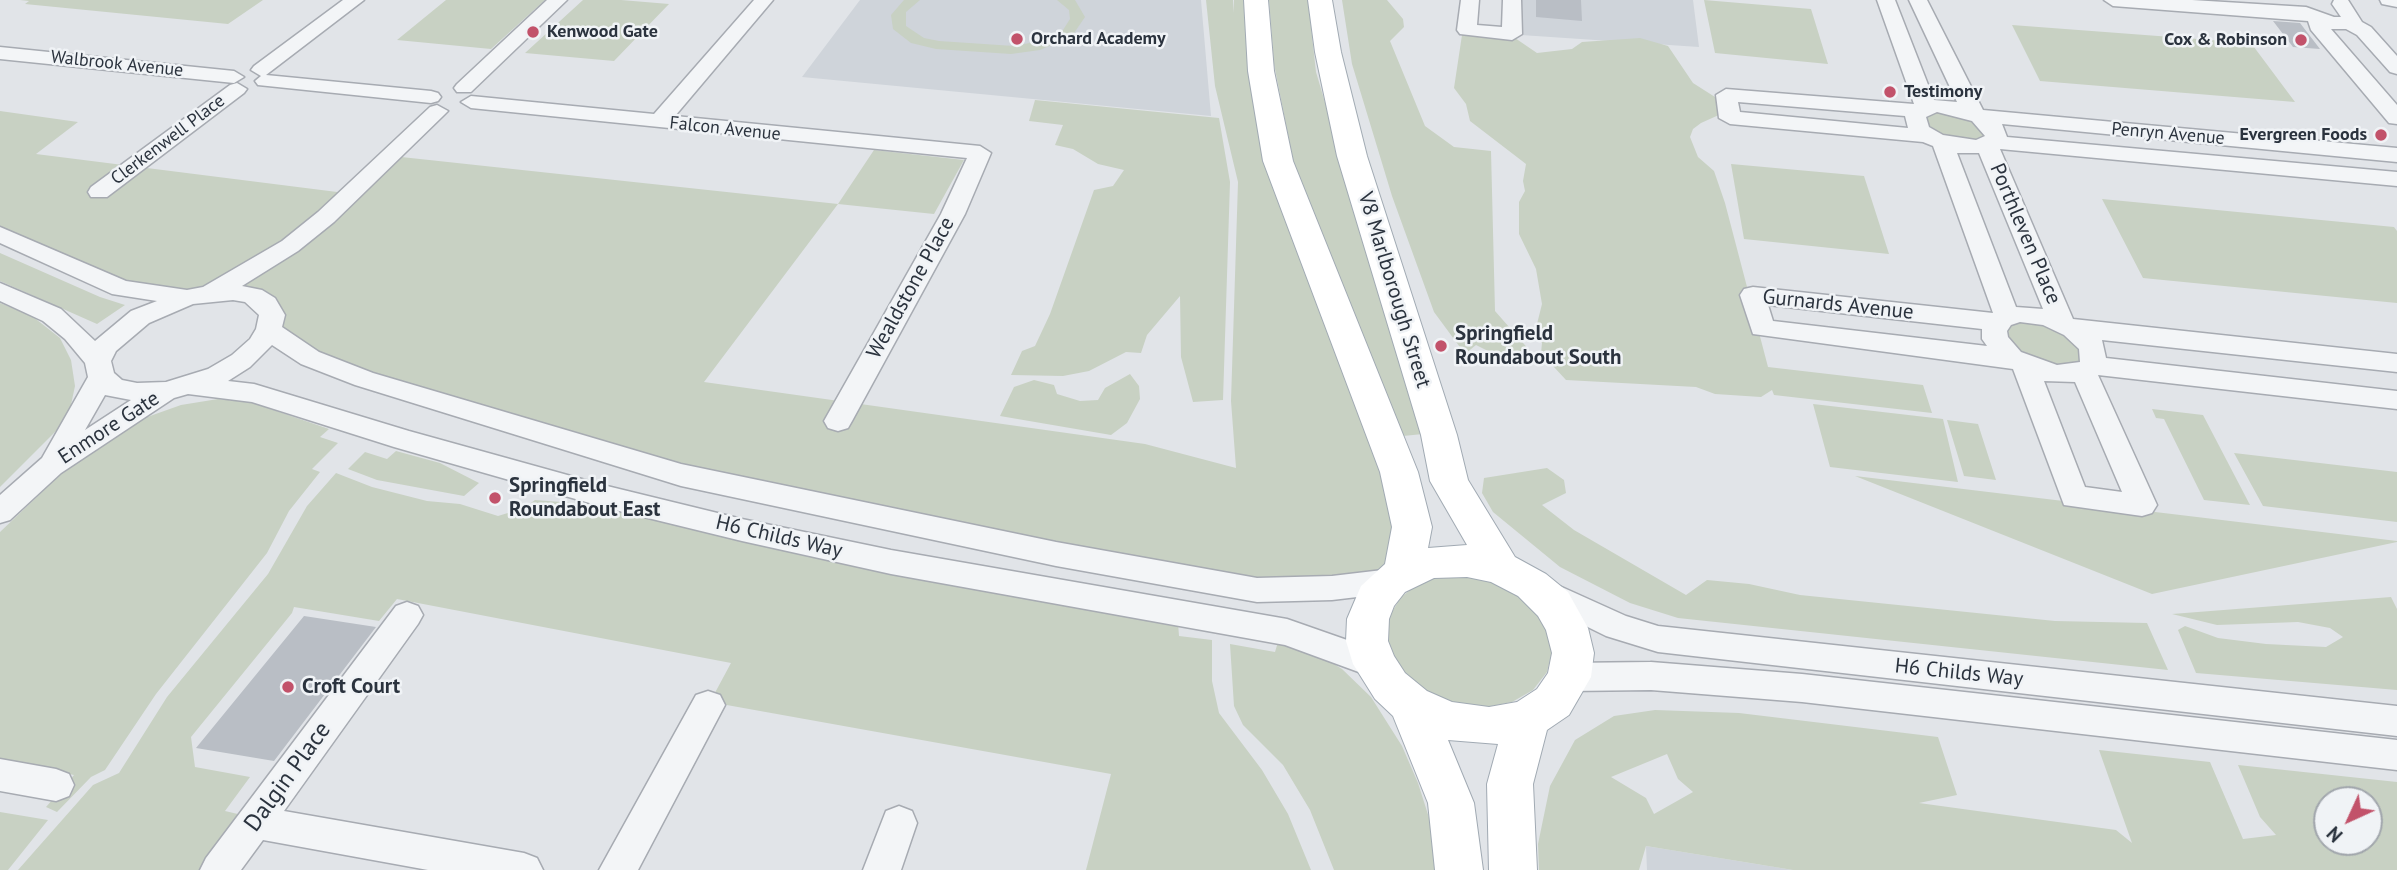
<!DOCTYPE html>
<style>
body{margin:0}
#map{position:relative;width:2397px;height:870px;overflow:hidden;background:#e1e4e8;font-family:"PT Sans",sans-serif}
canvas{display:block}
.north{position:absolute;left:2313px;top:786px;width:70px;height:70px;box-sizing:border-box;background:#f0f3f6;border:2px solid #a1a6ac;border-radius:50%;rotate:225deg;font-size:19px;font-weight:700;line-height:28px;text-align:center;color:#2b333e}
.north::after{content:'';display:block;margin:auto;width:24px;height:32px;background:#c2526a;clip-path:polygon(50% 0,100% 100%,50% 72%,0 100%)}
</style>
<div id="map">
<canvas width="2397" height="870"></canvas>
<div class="north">N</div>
</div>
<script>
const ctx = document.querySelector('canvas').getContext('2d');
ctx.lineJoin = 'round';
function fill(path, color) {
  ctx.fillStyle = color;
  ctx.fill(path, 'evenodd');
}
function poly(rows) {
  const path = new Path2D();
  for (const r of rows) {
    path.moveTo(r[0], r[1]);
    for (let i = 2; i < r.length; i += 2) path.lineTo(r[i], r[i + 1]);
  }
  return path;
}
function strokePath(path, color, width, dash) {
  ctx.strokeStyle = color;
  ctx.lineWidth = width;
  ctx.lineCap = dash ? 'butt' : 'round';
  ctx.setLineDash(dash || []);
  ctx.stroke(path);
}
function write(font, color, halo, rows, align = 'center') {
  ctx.font = font + ' "PT Sans",sans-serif';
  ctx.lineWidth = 5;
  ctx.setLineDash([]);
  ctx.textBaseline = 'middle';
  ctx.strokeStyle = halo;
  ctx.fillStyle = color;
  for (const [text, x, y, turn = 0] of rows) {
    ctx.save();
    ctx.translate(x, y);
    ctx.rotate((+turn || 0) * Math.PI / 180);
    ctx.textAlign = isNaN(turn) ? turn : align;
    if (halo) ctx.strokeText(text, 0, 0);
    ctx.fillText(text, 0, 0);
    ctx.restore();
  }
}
const built = poly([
 [860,0,1201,0,1211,116,802,77],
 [1521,0,1693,0,1699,47,1521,35],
 [1646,846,1793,870,1647,870]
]);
const green = poly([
 [20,0,263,0,228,24,25,4,29,1],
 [446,0,545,0,491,49,397,40],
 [583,0,621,0,669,4,614,61,525,53],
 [904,0,920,0,906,12,906,26,924,38,939,41,1014,46,1045,40,1063,30,1070,19,1069,10,1057,0,1075,0,1085,17,1072,36,1040,50,1011,54,936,49,911,43,893,29,891,15],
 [1206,0,1233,0,1233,13,1234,0,1256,0,1261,71,1399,472,1404,572,1283,590,681,475,311,358,253,296,153,295,0,234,0,111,78,122,36,154,353,194,392,156,838,204,874,150,964,160,934,214,838,204,704,382,1145,444,1236,468,1231,401,1238,182,1215,86],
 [1269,0,1308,0,1316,72,1423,434,1403,436,1296,175,1274,64],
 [1342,0,1387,0,1403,19,1404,27,1390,41,1425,126,1454,147,1491,151,1495,311,1538,360,1518,366,1476,345,1465,354,1434,312,1392,196,1352,64],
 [1704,0,1811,9,1828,64,1715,53],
 [2012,25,2251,43,2295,102,2040,81],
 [1462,35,1512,36,1537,53,1572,49,1582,42,1640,38,1668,46,1693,83,1715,97,1720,108,1721,114,1701,123,1693,129,1690,137,1698,157,1714,171,1725,203,1768,367,1923,385,1932,413,1774,395,1772,390,1761,397,1715,394,1696,387,1566,380,1541,353,1542,343,1535,332,1542,304,1536,269,1519,234,1519,202,1525,191,1523,181,1526,164,1470,121,1466,104,1454,88],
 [1035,100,1219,118,1230,182,1223,400,1193,402,1181,357,1180,296,1147,335,1141,353,1126,352,1089,371,1063,376,1011,375,1022,351,1035,346,1050,314,1094,190,1113,186,1124,170,1098,164,1073,149,1055,145,1063,125,1029,121],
 [1935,110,1968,115,1988,134,1979,142,1930,134,1921,116],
 [1731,164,1864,176,1889,254,1744,239],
 [2102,199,2394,227,2397,231,2397,303,2143,278],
 [0,253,100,297,125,305,97,324,0,281],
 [0,303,32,316,60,338,71,360,75,386,69,414,60,427,0,487],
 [2033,319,2077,337,2085,362,2059,370,2008,346,2004,329,2010,323],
 [1130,374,1139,386,1140,399,1127,423,1111,435,1000,416,1014,387,1034,380,1054,385,1057,394,1080,401,1098,400,1105,388],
 [218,399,250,402,329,429,320,437,338,443,312,469,320,472,289,511,267,553,156,694,105,770,91,777,57,812,46,807,74,775,0,761,0,532,81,455,136,421,181,405],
 [1813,404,1943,419,1958,482,1830,467],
 [2152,409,2203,415,2250,505,2204,500,2164,419,2156,418],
 [1947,420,1978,424,1996,480,1964,476],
 [396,451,440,463,479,483,464,496,377,480,348,469,365,452,387,459],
 [2234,453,2397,472,2397,522,2263,506],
 [1547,468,1564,480,1566,493,1542,505,1574,530,1686,595,1707,580,1749,584,1800,595,2055,621,2147,623,2168,670,1678,618,1630,603,1560,567,1493,512,1482,493,1484,478],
 [336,473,372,487,427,501,460,504,498,516,524,508,535,500,587,504,856,567,1047,603,1178,623,1179,636,1212,640,1212,681,1219,713,1262,770,1288,814,1311,870,1086,870,1111,774,710,702,731,663,397,599,379,621,294,607,292,613,191,737,195,767,250,777,225,811,242,815,201,870,18,870,93,785,119,773,167,697,268,574,307,506],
 [1855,476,2397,541,2397,542,2152,594],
 [1466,575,1492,580,1515,592,1535,609,1547,629,1552,651,1547,672,1533,690,1512,702,1486,707,1458,705,1431,694,1409,678,1394,658,1387,636,1390,615,1401,597,1418,584,1441,576],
 [2391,597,2397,609,2397,690,2196,673,2178,630,2185,626,2218,638,2266,644,2326,647,2343,637,2330,628,2298,622,2217,625,2172,614],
 [1278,642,1326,659,1342,669,1371,697,1402,746,1418,783,1431,824,1439,870,1334,870,1310,810,1283,765,1243,725,1234,706,1230,644,1275,652],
 [1655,710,1739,713,1938,737,1957,795,1919,803,2116,830,2132,843,2099,750,2210,762,2243,839,2276,835,2260,817,2238,765,2397,782,2397,870,1793,870,1646,846,1639,870,1539,870,1538,844,1550,786,1575,740,1614,716],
 [1667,754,1678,779,1693,792,1654,814,1646,798,1611,777],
 [2327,800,2369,800,2369,842,2327,842],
 [0,812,48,820,8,870,0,870]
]);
const building = poly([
 [1536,0,1581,0,1582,21,1536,17],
 [2273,21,2300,23,2320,49,2293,47],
 [304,616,376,627,274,761,196,748]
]);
const minor = poly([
 [343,0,364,0,266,75,431,91,438,93,441,97,438,101,431,103,258,85,255,81,261,76,251,70,254,66,343,0],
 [547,0,567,0,471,92,457,92,454,88,457,84,547,0],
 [754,0,773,0,675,116,980,146,991,153,965,214,852,421,848,428,838,431,828,428,824,421,941,214,967,158,471,108,461,102,471,96,654,114,754,0],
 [1461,0,1479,0,1477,25,1502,27,1503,0,1521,0,1522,34,1512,40,1460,34,1457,30,1461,0],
 [1877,0,1895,0,1934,100,1957,102,1909,0,1927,0,1983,110,2397,148,2397,162,2002,124,2007,137,2397,172,2397,186,2000,149,2073,319,2397,354,2397,372,2102,340,2106,358,2397,391,2397,409,2098,375,2157,505,2152,513,2142,516,2064,505,2013,369,1753,334,1740,295,1744,289,1753,287,1993,313,1933,146,1923,142,1730,124,1719,118,1716,95,1726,89,1914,104,1877,0],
 [1738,102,1905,116,1908,128,1740,112,1738,102],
 [1937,112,1972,121,1985,136,1976,140,1943,135,1929,127,1926,117,1937,112],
 [1957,153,1979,153,2043,309,2016,307,1957,153],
 [1768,305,1982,329,1982,339,1987,346,1773,321,1768,305],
 [2020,322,2043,325,2064,335,2079,349,2080,362,2057,365,2021,352,2008,337,2007,331,2011,325,2020,322],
 [2044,381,2075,382,2122,492,2085,487,2044,381],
 [2104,0,2192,0,2306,7,2334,17,2341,17,2332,4,2334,0,2348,0,2362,22,2371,27,2397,56,2397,74,2390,72,2357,35,2346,29,2331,29,2397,105,2397,124,2389,123,2311,30,2308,21,2113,6,2104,0],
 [2380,0,2397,0,2397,7,2382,4,2380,0],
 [0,47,234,71,244,77,234,83,0,59,0,47],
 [237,83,247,89,244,93,107,197,91,197,88,192,91,187,230,85,237,83],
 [437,105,448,111,444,115,334,222,298,251,242,286,262,290,275,298,285,315,282,327,319,352,373,373,681,464,1056,542,1257,578,1332,576,1391,569,1402,572,1407,581,1402,590,1391,593,1332,600,1257,602,1056,566,681,486,355,385,301,364,272,345,250,367,228,381,254,384,409,431,607,486,742,519,891,550,1287,619,1387,654,1391,664,1387,674,1375,678,1285,645,891,574,742,541,607,508,394,447,252,402,188,394,174,398,61,473,10,520,0,523,0,495,42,458,88,377,85,363,65,339,43,321,0,301,0,283,61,309,95,341,131,311,157,301,112,294,0,243,0,227,126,281,187,290,203,287,282,241,318,212,430,107,437,105],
 [233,300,245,302,259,315,256,329,250,339,232,355,208,369,166,382,137,383,122,380,114,373,111,361,116,351,149,323,193,304,233,300],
 [105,395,131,400,85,430,105,395],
 [1544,579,1626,616,1658,626,2397,706,2397,736,1658,652,1606,636,1533,600,1528,591,1533,582,1544,579],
 [407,602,418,606,423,615,418,624,284,811,524,853,537,858,543,870,428,870,263,840,241,870,200,870,206,858,396,606,407,602],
 [1651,662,1802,674,2397,740,2397,770,1802,702,1651,690,1569,691,1557,687,1552,677,1557,667,1569,663,1651,662],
 [708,691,720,695,725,705,638,870,599,870,696,695,708,691],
 [0,759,56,769,69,774,74,785,69,796,56,801,0,791,0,759],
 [899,806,912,811,917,823,901,870,863,870,886,811,899,806]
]);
const major = poly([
 [1244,0,1268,0,1274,71,1293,161,1418,472,1432,527,1428,548,1467,545,1430,481,1421,435,1337,156,1315,52,1308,0,1332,0,1341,52,1367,156,1457,435,1468,480,1515,557,1546,574,1568,592,1588,628,1594,653,1591,677,1569,715,1547,730,1533,784,1537,870,1489,870,1487,784,1498,744,1448,740,1474,803,1483,870,1435,870,1428,803,1393,716,1375,699,1353,664,1346,641,1347,619,1361,586,1385,564,1392,527,1380,472,1263,161,1248,71,1244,0],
 [1467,577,1491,582,1518,596,1538,616,1546,630,1552,653,1548,673,1537,689,1517,702,1489,707,1452,702,1427,691,1405,673,1394,656,1388,641,1389,619,1394,606,1405,592,1434,578,1467,577]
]);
const markers = [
 [533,32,7,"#c2526a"],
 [1017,39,7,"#c2526a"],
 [2301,40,7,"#c2526a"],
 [1890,92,7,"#c2526a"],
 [2381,135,7,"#c2526a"],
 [1441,346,7,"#c2526a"],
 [495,498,7,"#c2526a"],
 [288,687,7,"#c2526a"]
];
const farPoinames = [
 ["Kenwood Gate",547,32],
 ["Orchard Academy",1031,39],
 ["Cox & Robinson",2287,40,"right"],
 ["Testimony",1904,92],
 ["Evergreen Foods",2367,135,"right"]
];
const farStreetnames = [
 ["Walbrook Avenue",117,64,6],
 ["Falcon Avenue",725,129,6],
 ["Penryn Avenue",2168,134,5],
 ["Clerkenwell Place",168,140,-37]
];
const streetNames = [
 ["Porthleven Place",2025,234,67],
 ["Wealdstone Place",911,288,-61],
 ["V8 Marlborough Street",1394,290,73],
 ["Gurnards Avenue",1838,305,6],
 ["Enmore Gate",109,428,-33],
 ["H6 Childs Way",779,537,13],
 ["H6 Childs Way",1959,673,6]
];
const poiNames = [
 ["Springfield",1455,334],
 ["Roundabout South",1455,358],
 ["Springfield",509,486],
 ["Roundabout East",509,510],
 ["Croft Court",302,687]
];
const nearStreetnames = [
 ["Dalgin Place",288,777,-54]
];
fill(built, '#cfd4da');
fill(green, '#c8d1c3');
fill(building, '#b9bec5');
strokePath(minor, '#a7abb2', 3);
strokePath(major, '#a1aab3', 2);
fill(minor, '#f3f5f7');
fill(major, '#fff');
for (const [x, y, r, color] of markers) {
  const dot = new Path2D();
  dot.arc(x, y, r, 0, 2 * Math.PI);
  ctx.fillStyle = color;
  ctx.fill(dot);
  strokePath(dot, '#f0f3f6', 2.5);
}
write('bold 18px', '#2b333e', '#f0f3f6', farPoinames, 'left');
write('18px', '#2b333e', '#f0f3f6', farStreetnames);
write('21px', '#2b333e', '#f0f3f6', streetNames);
write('bold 21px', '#2b333e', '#f0f3f6', poiNames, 'left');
write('24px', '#2b333e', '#f0f3f6', nearStreetnames);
</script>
